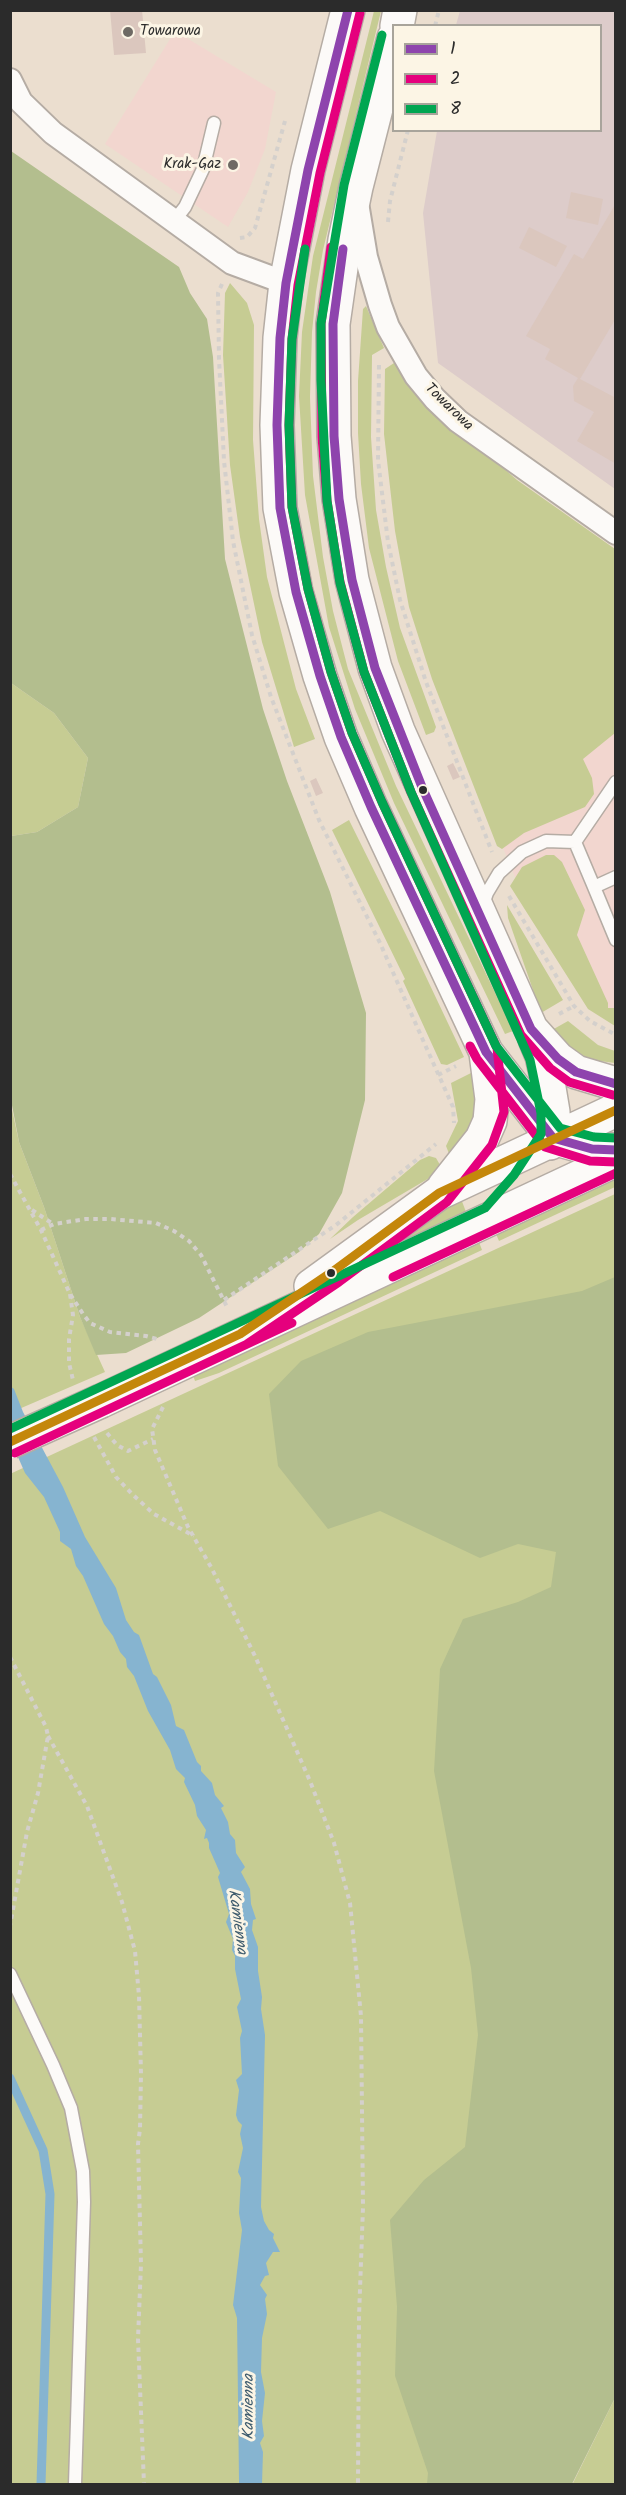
<!DOCTYPE html>
<style>
body{margin:0}
#map{position:relative;width:626px;height:2495px;overflow:hidden;background:#ebdecf;font-family:Kalam,sans-serif}
canvas{display:block}
.frame{position:absolute;inset:0;border:12px solid #2b2b2b;pointer-events:none}
.legend{position:absolute;left:392px;top:24px;width:210px;height:108px;box-sizing:border-box;background:#fcf5e5;border:2px solid #a8a49b;margin:0;padding:8px 10px;list-style:none;font-size:18px;color:#2b2b2b}
.legend li{display:flex;align-items:center;gap:12px;height:30px}
.legend b{width:30px;border:2px solid #a8a49b}
</style>
<div id="map">
<canvas width="626" height="2495"></canvas>
<div class="frame"></div>
<ul class="legend">
<li><b style="height:8px;background:#8e44ad"></b>1</li>
<li><b style="height:8px;background:#e5007d"></b>2</li>
<li><b style="height:8px;background:#00a651"></b>8</li>
</ul>
</div>
<script>
const ctx = document.querySelector('canvas').getContext('2d');
ctx.lineJoin = 'round';
function fill(path, color) {
  ctx.fillStyle = color;
  ctx.fill(path, 'evenodd');
}
function poly(rows) {
  const path = new Path2D();
  for (const r of rows) {
    path.moveTo(r[0], r[1]);
    for (let i = 2; i < r.length; i += 2) path.lineTo(r[i], r[i + 1]);
  }
  return path;
}
function strokePath(path, color, width, dash) {
  ctx.strokeStyle = color;
  ctx.lineWidth = width;
  ctx.lineCap = dash ? 'butt' : 'round';
  ctx.setLineDash(dash || []);
  ctx.stroke(path);
}
function write(font, color, halo, rows, align = 'center') {
  ctx.font = font + ' Kalam,sans-serif';
  ctx.lineWidth = 6;
  ctx.setLineDash([]);
  ctx.textBaseline = 'middle';
  ctx.strokeStyle = halo;
  ctx.fillStyle = color;
  for (const [text, x, y, turn = 0] of rows) {
    ctx.save();
    ctx.translate(x, y);
    ctx.rotate((+turn || 0) * Math.PI / 180);
    ctx.textAlign = isNaN(turn) ? turn : align;
    if (halo) ctx.strokeText(text, 0, 0);
    ctx.fillText(text, 0, 0);
    ctx.restore();
  }
}
const built = poly([
 [175,31,276,92,265,149,248,192,228,227,105,144],
 [615,727,615,1011,606,1010,517,882,487,809]
]);
const industrial = poly([
 [460,11,615,11,615,489,438,363,423,213,437,131,600,130,600,26,456,25]
]);
const green = poly([
 [374,11,381,11,323,250,316,292,312,332,310,397,313,476,323,557,333,611,348,669,396,786,512,1028,513,1031,505,1034,394,803,355,709,329,627,305,495,299,396,302,332,313,256],
 [230,283,247,303,254,325,253,440,259,519,267,577,296,689,315,739,294,747,262,642,240,537,230,465,223,355,225,293],
 [366,306,384,348,372,355,371,437,376,510,386,567,400,628,436,727,434,732,426,735,398,661,369,548,361,484,358,433,358,381,363,309],
 [394,363,411,387,517,480,615,549,615,733,583,759,592,778,594,794,585,807,524,833,502,849,497,846,432,679,409,607,395,531,384,434,385,369],
 [11,683,54,713,88,758,78,807,37,832,11,836],
 [349,820,410,943,464,1057,447,1065,441,1064,403,981,405,979,332,830],
 [546,855,554,855,562,862,585,910,577,935,608,1003,608,1008,615,1008,615,1026,588,1009,510,886,522,867],
 [507,905,563,1000,541,1013,508,918],
 [568,1021,598,1045,615,1051,615,1063,592,1060,573,1051,552,1030],
 [473,1072,482,1109,452,1161,446,1146,458,1121,451,1083],
 [10,1100,19,1142,44,1207,80,1317,105,1372,19,1409,10,1391],
 [429,1156,436,1158,443,1170,358,1220,330,1239,353,1217,420,1160],
 [615,1178,615,1187,499,1241,496,1234],
 [615,1194,615,2310,552,2484,11,2484,10,1474],
 [460,1196,466,1212,412,1238,409,1237,408,1235],
 [479,1242,482,1250,219,1373,195,1381,193,1375],
 [615,2398,615,2484,572,2484,573,2483]
]);
const forest = poly([
 [11,151,179,267,190,293,207,319,213,357,225,559,263,709,287,781,330,892,366,1013,365,1100,342,1193,319,1234,299,1252,199,1318,126,1353,96,1355,80,1317,44,1207,19,1142,11,1100,11,836,37,832,78,807,88,758,54,713,11,683],
 [615,1277,615,2398,572,2484,427,2484,428,2473,395,2376,397,2307,390,2220,424,2180,465,2147,478,2035,471,1968,434,1771,440,1669,463,1619,518,1602,551,1587,556,1552,518,1544,480,1558,380,1511,328,1529,278,1466,269,1394,301,1361,368,1332,582,1291]
]);
const water = poly([
 [10,1386,14,1389,23,1412,63,1487,85,1537,116,1588,126,1620,134,1632,139,1635,153,1674,157,1677,171,1705,176,1726,184,1730,197,1762,201,1766,201,1771,212,1783,215,1795,224,1806,221,1808,228,1822,230,1834,235,1840,236,1853,245,1867,241,1872,250,1889,251,1904,256,1919,253,1920,252,1930,258,1947,258,1971,262,1997,261,2009,265,2035,261,2207,264,2221,269,2230,274,2234,273,2238,280,2252,273,2252,266,2263,269,2275,265,2276,260,2285,267,2295,265,2299,267,2314,262,2338,261,2372,265,2393,262,2421,264,2436,260,2443,263,2452,262,2484,239,2484,239,2480,237,2318,233,2305,242,2230,239,2213,241,2178,238,2172,243,2148,240,2134,242,2125,238,2121,236,2115,239,2090,236,2080,242,2074,240,2038,242,2031,237,2007,241,1999,235,1969,235,1956,232,1950,233,1939,226,1922,229,1914,218,1877,220,1873,209,1848,209,1843,207,1838,204,1839,206,1830,197,1816,195,1805,184,1782,185,1778,176,1769,170,1750,148,1711,134,1676,127,1667,126,1659,120,1652,113,1636,104,1624,83,1576,76,1566,71,1549,60,1541,60,1532,44,1497,25,1473,11,1441]
]);
const stream = poly([
 [10,2078,43,2150,50,2194,41,2484]
]);
const building = poly([
 [110,10,142,10,146,53,114,55],
 [571,192,603,199,598,225,566,218],
 [616,203,616,318,580,379,616,398,616,464,577,441,594,412,574,401,573,386,578,378,545,359,550,349,526,336,574,254,583,259],
 [529,227,567,246,556,267,519,248],
 [453,763,460,777,453,780,447,766],
 [316,778,323,793,316,796,310,781]
]);
const path = poly([
 [435,26,439,10],
 [388,222,390,201,408,130],
 [240,238,247,237,255,228,285,121],
 [222,284,218,293,219,359,224,461,233,541,252,635,271,697,319,820,380,943,422,1038,453,1107,454,1123],
 [379,365,378,460,388,542,400,600,426,682,492,852],
 [509,896,574,1006,590,1021,616,1035],
 [559,1014,574,1006],
 [438,1075,456,1066],
 [10,1174,41,1230,70,1294,83,1314,90,1323,110,1332,146,1336,157,1339],
 [32,1210,53,1224],
 [41,1230,54,1224,86,1219,110,1219,156,1223,174,1231,189,1241,201,1255,228,1309],
 [70,1294,73,1315,69,1339,69,1363,73,1380],
 [224,1300,336,1225,436,1144],
 [163,1407,152,1429,155,1450,188,1527,211,1567,255,1656,310,1781,334,1843,350,1903,361,2016,363,2207,359,2317,358,2484],
 [107,1433,117,1445,128,1451,153,1439],
 [94,1437,116,1477,133,1495,154,1514,194,1536],
 [10,1657,46,1727,48,1736,38,1793,27,1832,10,1926],
 [48,1736,87,1806,122,1902,135,1951,139,1996,141,2074,140,2129,138,2144,141,2264,138,2339,144,2484]
]);
const lane = poly([
 [174,221,185,207,203,169,214,123],
 [616,877,594,887,616,940],
 [594,887,575,842,616,782],
 [482,907,487,893,499,873,522,852,546,841,575,842],
 [10,1974,53,2065,71,2108,83,2171,84,2202,75,2484]
]);
const street = poly([
 [10,80,21,102,53,133,232,263,286,283],
 [358,209,366,257,380,305,388,327,416,376,435,399,458,421,616,533]
]);
const secondary = poly([
 [348,10,308,170,286,283,280,338,277,425,280,508,296,592,320,676,341,737,371,807,486,1052,553,1138,592,1149,616,1150],
 [397,26,400,10],
 [394,38,356,187,345,240,333,324,334,436,339,499,352,580,375,668,398,731,531,1029,558,1059,576,1072,616,1084],
 [535,1039,542,1056,548,1082,553,1112,553,1138,550,1143],
 [444,1187,482,1139,490,1121,492,1099,486,1053],
 [311,1286,439,1193,616,1110],
 [101,1401,616,1160]
]);
const secondaryBridge = poly([
 [10,1442,101,1401]
]);
const bus1 = poly([
 [348,10,308,170,286,283,280,338,277,425,280,508,296,592,320,676,341,737,371,807,486,1052,553,1138,592,1149,616,1150],
 [343,249,333,324,334,436,339,499,352,580,375,668,422,787,531,1029,558,1059,576,1072,616,1084]
]);
const bus2 = poly([
 [331,247,321,324,322,437,327,501,340,582,364,672,411,792,521,1035,550,1068,569,1082,613,1095],
 [470,1046,477,1059,545,1147,590,1161,616,1162],
 [393,1277,616,1173],
 [247,1344,339,1282,447,1202,492,1145,504,1112,497,1048,382,802,352,733,331,672,308,589,292,507,289,425,292,339,298,285,320,173,360,13],
 [15,1453,292,1323]
]);
const bus3 = poly([
 [305,249,292,339,289,425,292,507,308,589,331,672,352,733,382,802,496,1046,560,1128,594,1137,616,1138],
 [10,1429,485,1208,514,1175,541,1134,541,1113,530,1060,411,792,364,672,340,583,327,501,321,380,321,323,344,185,382,35]
]);
const bus4 = poly([
 [10,1442,240,1334,332,1272,439,1193,616,1110]
]);
const markers = [
 [128,32,6,"#6e6a64"],
 [233,165,6,"#6e6a64"],
 [423,790,5,"#2b2b2b"],
 [331,1273,5,"#2b2b2b"]
];
const poiNames = [
 ["Towarowa",140,32],
 ["Krak-Gaz",221,165,"right"]
];
const streetNames = [
 ["Towarowa",448,408,44]
];
const waterNames = [
 ["Kamienna",236,1922,82],
 ["Kamienna",250,2407,-90]
];
fill(built, '#f2d6cf');
fill(industrial, '#ddccca');
fill(green, '#c6cc93');
fill(forest, '#b3be8e');
fill(water, '#86b4d0');
strokePath(stream, '#86b4d0', 9);
fill(building, '#dbc7be');
strokePath(lane, '#b5aca4', 15);
strokePath(street, '#b5aca4', 26);
strokePath(secondary, '#b5aca4', 36);
strokePath(path, '#d4d0cc', 4, [4.5, 4.5]);
strokePath(lane, '#fcfaf8', 12);
strokePath(street, '#fcfaf8', 22);
strokePath(secondary, '#fcfaf8', 33);
strokePath(secondaryBridge, '#b5aca4', 36, []);
strokePath(secondaryBridge, '#fcfaf8', 33);
strokePath(bus1, '#8e44ad', 9);
strokePath(bus2, '#e5007d', 9);
strokePath(bus3, '#00a651', 9);
strokePath(bus4, '#c4870b', 9);
for (const [x, y, r, color] of markers) {
  const dot = new Path2D();
  dot.arc(x, y, r, 0, 2 * Math.PI);
  ctx.fillStyle = color;
  ctx.fill(dot);
  strokePath(dot, '#fcf5e5', 2);
}
write('15px', '#2b2b2b', '#fcf5e5', poiNames, 'left');
write('15px', '#2b2b2b', '#fcf5e5', streetNames);
write('italic 16px', '#3e5b6d', '#fcf5e5', waterNames);
</script>
